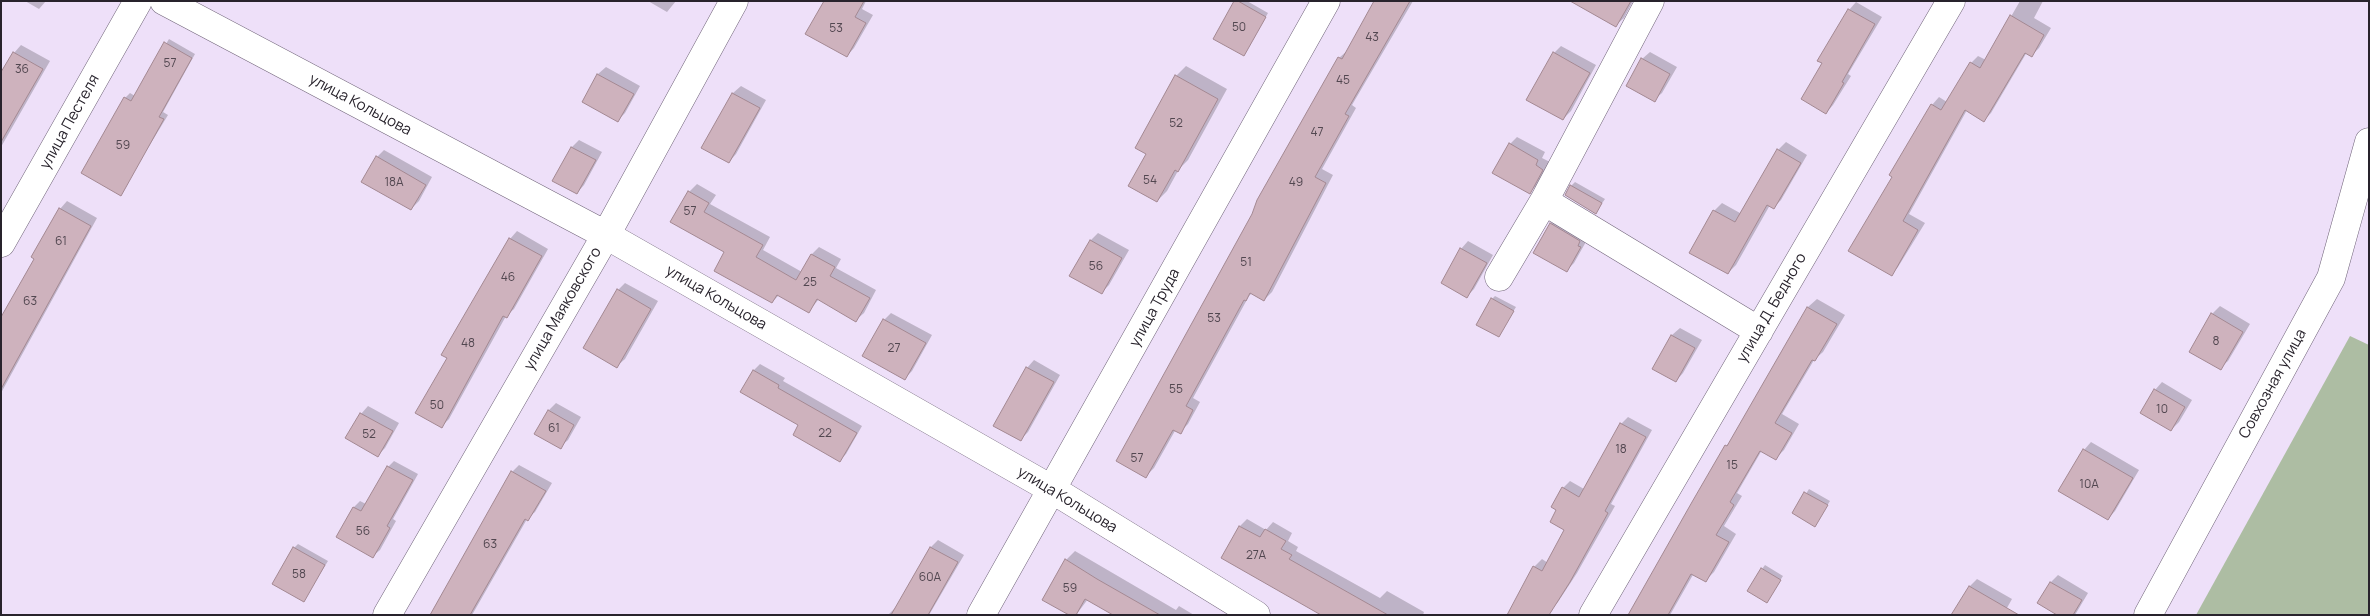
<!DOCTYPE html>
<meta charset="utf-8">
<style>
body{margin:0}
#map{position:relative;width:2370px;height:616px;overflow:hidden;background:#eee0f9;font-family:Manrope,sans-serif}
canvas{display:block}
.frame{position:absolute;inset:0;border:2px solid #28232c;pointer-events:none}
</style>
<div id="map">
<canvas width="2370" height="616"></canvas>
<div class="frame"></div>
</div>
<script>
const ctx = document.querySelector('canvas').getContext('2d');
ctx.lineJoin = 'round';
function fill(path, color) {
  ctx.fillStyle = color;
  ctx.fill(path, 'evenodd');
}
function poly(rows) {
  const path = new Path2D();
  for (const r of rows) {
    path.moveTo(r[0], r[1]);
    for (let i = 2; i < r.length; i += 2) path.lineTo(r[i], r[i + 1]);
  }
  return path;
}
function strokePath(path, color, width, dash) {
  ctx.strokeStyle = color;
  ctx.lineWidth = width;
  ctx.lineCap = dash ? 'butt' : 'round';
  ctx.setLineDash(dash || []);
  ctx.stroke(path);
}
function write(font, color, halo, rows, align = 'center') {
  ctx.font = font + ' Manrope,sans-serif';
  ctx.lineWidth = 4.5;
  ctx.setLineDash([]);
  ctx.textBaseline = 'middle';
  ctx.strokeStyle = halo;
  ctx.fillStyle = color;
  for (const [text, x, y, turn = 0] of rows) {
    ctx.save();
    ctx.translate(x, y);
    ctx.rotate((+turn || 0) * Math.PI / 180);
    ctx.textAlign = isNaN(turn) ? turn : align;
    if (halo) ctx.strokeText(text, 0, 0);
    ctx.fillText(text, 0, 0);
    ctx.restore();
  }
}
const green = poly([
 [2350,336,2369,345,2369,615,2196,615]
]);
const shadow = poly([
 [25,1,46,1,39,9],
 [648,1,676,1,667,12],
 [825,1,866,1,862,9,873,15,854,48,847,56],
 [1235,1,1247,1,1268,13,1244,55],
 [1377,1,1413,1,1352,105,1356,108,1322,169,1333,175,1272,292,1264,300,1252,293,1249,296,1193,398,1200,402,1188,424,1180,432,1176,429,1154,468,1146,476,1339,58,1348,50],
 [1587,1,1633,1,1624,18,1616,25],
 [2020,1,2043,1,2034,18,2051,28,2039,48,2032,55,2027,52,1991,113,1984,120,1967,110,1909,214,1925,223,1898,267,1891,275,1894,176,1932,105,1939,97,1947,102,1971,63,1978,56,1986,60],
 [1856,2,1882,17,1848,74,1851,76,1833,105,1826,113,1823,63,1819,60,1849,10],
 [169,39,195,54,163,112,168,115,120,194,83,173,125,98,130,93,135,96],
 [21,45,50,61,1,147,1,75,14,53],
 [1561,46,1596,65,1571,111,1563,119,1554,53],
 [1650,52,1677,67,1662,93,1654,100,1642,59],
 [1186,66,1227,89,1188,160,1179,169,1167,191,1157,201,1148,154,1176,76],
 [606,67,640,86,625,113,618,120,583,102,598,74],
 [741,86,766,100,736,154,729,162,703,147,733,93],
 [1517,137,1545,152,1542,158,1550,162,1537,185,1530,192,1510,144],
 [579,140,602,152,584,185,577,193,572,147],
 [1786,142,1807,155,1781,200,1774,207,1770,205,1736,265,1728,273,1691,252,1714,211,1722,203,1740,213,1778,150],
 [384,150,432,177,419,201,411,209,377,157],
 [1575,182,1605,199,1596,212,1571,186],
 [697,184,716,195,710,204,770,237,763,250,802,272,812,254,819,247,841,259,836,268,876,290,864,313,856,320,819,299,809,311,779,295,772,302,726,251,672,222,689,192],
 [67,201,97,218,1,393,1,320,36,258,60,209],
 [1558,216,1587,240,1574,263,1566,271,1551,223],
 [517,231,548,249,514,309,506,316,449,419,441,427,448,358,510,239],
 [1098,233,1129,250,1109,285,1101,293,1071,276,1091,240],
 [1468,241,1493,255,1474,289,1467,296,1442,283,1461,249],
 [625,283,658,301,625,359,617,366,618,290],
 [1495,296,1516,307,1498,336,1492,299],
 [1817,299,1845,315,1823,352,1814,360,1782,414,1799,424,1784,450,1776,458,1762,450,1737,493,1742,496,1724,526,1736,534,1714,572,1706,580,1694,573,1670,615,1630,615,1726,446,1732,440,1808,307],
 [2220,306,2250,324,2228,361,2220,368,2191,351,2212,314],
 [891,313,932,335,912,371,905,378,884,320],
 [1680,328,1702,340,1683,373,1676,381,1654,369,1672,335],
 [1034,360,1060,375,1028,432,1021,439,1027,368],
 [760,364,785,378,783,381,862,426,846,454,840,460,800,425,742,392,754,370],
 [2162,382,2192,400,2179,422,2171,430,2155,390],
 [556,403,581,417,568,440,560,447,549,410],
 [368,406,399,423,385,448,378,455,347,438,361,414],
 [1628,417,1652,430,1611,504,1615,506,1577,573,1558,602,1551,610,1534,567,1542,559,1548,563,1566,530,1558,509,1563,488,1570,481,1584,489,1621,424],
 [2091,442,2139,470,2115,511,2108,519,2084,450],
 [394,461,418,474,393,519,396,521,380,550,373,556,338,536,354,507,360,501,366,504,388,467],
 [519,465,552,483,535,512,527,519,472,615,430,615,512,472],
 [1809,489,1830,501,1815,525,1794,513],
 [1247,519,1266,530,1273,522,1292,533,1288,541,1298,547,1296,551,1380,598,1387,591,1424,612,1423,615,1326,615,1240,526],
 [938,540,964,555,929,615,888,615,898,605,931,547],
 [298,544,328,561,304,600,294,548],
 [1075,551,1176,610,1179,606,1194,615,1116,615,1088,599,1076,615,1066,560],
 [1765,565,1783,576,1767,601,1762,569],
 [2058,575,2088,593,2075,615,2059,615,2051,582],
 [1977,579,2012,599,2003,615,1956,610,1970,586]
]);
const building = poly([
 [824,1,864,1,855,17,866,23,847,57,805,34,824,1],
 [1234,1,1238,1,1266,17,1244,56,1213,39,1234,1],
 [1374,1,1410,1,1345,114,1349,116,1315,177,1326,183,1264,301,1250,293,1246,301,1244,300,1186,406,1193,410,1181,434,1173,430,1146,478,1116,461,1252,214,1257,200,1338,57,1342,59,1374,1],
 [1570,1,1631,1,1616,27,1570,1],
 [1848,9,1875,24,1842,82,1844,83,1826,114,1801,99,1822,63,1817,61,1848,9],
 [2010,15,2044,35,2032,57,2025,53,1984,122,1965,110,1903,221,1918,230,1892,276,1848,251,1892,177,1889,175,1931,104,1941,110,1970,62,1980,68,2010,15],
 [164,42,192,58,159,117,164,119,121,196,81,173,124,97,131,101,164,42],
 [13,52,43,69,1,142,1,72,13,52],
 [1553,52,1590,73,1563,120,1526,100,1553,52],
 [1641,58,1670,74,1655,102,1626,86,1641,58],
 [597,74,634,94,618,122,582,102,597,74],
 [1175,75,1218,99,1178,172,1175,170,1157,202,1128,186,1146,154,1135,148,1175,75],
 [732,93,760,108,729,163,701,148,732,93],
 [1509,143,1538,160,1536,165,1543,170,1530,194,1492,173,1509,143],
 [571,147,596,160,577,194,552,181,571,147],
 [1777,149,1801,163,1774,209,1767,205,1728,274,1689,253,1713,210,1735,222,1777,149],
 [376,156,426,185,411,210,361,182,376,156],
 [1570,185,1602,203,1596,214,1565,195,1570,185],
 [688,191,709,203,704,212,763,245,756,257,796,280,811,254,835,267,830,276,870,298,856,322,817,299,809,313,777,295,772,303,714,271,724,252,670,222,688,191],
 [59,208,91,226,1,389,1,317,34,259,31,257,59,208],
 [1550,223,1580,241,1578,246,1581,247,1567,272,1533,253,1550,223],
 [509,238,542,256,507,318,503,316,442,428,415,413,447,358,441,355,509,238],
 [1090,240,1122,258,1102,294,1069,276,1090,240],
 [1460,248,1487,263,1467,298,1441,283,1460,248],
 [617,289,651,309,617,368,583,348,617,289],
 [1491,298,1514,311,1499,337,1476,325,1491,298],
 [1807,307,1837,324,1815,361,1812,360,1775,423,1792,433,1776,460,1760,451,1730,502,1734,505,1716,535,1729,542,1706,582,1691,574,1668,615,1628,615,1692,502,1725,445,1727,446,1807,307],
 [2211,313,2243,332,2221,370,2189,352,2211,313],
 [883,319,926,343,905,380,862,356,883,319],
 [1671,335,1695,348,1676,382,1652,369,1671,335],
 [1026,367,1054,382,1021,441,993,426,1026,367],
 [753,370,779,385,778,388,857,433,840,462,793,435,798,425,740,392,753,370],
 [2154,389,2185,407,2171,431,2140,413,2154,389],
 [548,410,574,425,561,449,534,434,548,410],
 [360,413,393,431,378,457,345,438,360,413],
 [1620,423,1646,437,1605,511,1608,513,1570,582,1549,615,1507,615,1533,566,1542,571,1564,530,1550,522,1556,510,1551,507,1562,487,1579,497,1620,423],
 [2083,449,2133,478,2108,520,2058,491,2083,449],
 [387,466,413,480,387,526,390,528,373,558,336,537,353,507,361,511,387,466],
 [511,471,546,491,528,521,525,519,470,615,430,615,511,471],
 [1804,492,1828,505,1815,527,1792,513,1804,492],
 [1239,526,1260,537,1265,529,1286,541,1281,549,1292,555,1289,559,1388,615,1321,615,1221,558,1239,526],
 [293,547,325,565,304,602,272,584,293,547],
 [930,547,958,562,928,615,891,615,930,547],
 [1065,559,1097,579,1160,615,1113,615,1085,599,1076,615,1069,615,1042,600,1065,559],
 [1761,568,1781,580,1767,603,1747,591,1761,568],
 [2050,582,2082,600,2073,615,2057,615,2037,603,2050,582],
 [1969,586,2019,615,1951,615,1969,586]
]);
const minor = poly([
 [164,1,606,235,1053,490,1256,615],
 [1544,201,1759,331],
 [1,243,138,1],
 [1499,277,1544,201,1650,1],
 [387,615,606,235,734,1],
 [981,615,1326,1],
 [1593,615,1951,1],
 [2148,615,2331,278,2369,142]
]);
const numberNames = [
 ["50",1239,28],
 ["53",836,29],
 ["43",1372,38],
 ["57",170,64],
 ["36",22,70],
 ["45",1343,81],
 ["52",1176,124],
 ["47",1317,133],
 ["59",123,146],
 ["54",1150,181],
 ["18А",394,183],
 ["49",1296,183],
 ["57",690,212],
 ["61",61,242],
 ["51",1246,263],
 ["56",1096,267],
 ["46",508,278],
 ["25",810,283],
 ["63",30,302],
 ["53",1214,319],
 ["8",2216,342],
 ["48",468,344],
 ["27",894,349],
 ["55",1176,390],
 ["50",437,406],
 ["10",2162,410],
 ["61",554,429],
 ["22",825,434],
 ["52",369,435],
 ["18",1621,450],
 ["57",1137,459],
 ["15",1732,466],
 ["10А",2089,485],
 ["56",363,532],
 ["63",490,545],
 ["27А",1256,556],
 ["58",299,575],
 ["60А",930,578],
 ["59",1070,589]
];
const streetNames = [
 ["улица Кольцова",360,105,28],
 ["улица Пестеля",70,122,-61],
 ["улица Кольцова",716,298,30],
 ["улица Труда",1155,308,-61],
 ["улица Д. Бедного",1772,308,-60],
 ["улица Маяковского",563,309,-60],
 ["Совхозная улица",2273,384,-61],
 ["улица Кольцова",1067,500,31]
];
fill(green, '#adbda3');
fill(shadow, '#0003');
fill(building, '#ceb2bd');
strokePath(building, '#a38892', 1);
strokePath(minor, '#706479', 29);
strokePath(minor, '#fff', 28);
write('12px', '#524750', null, numberNames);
write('15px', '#28232c', '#fff', streetNames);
</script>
